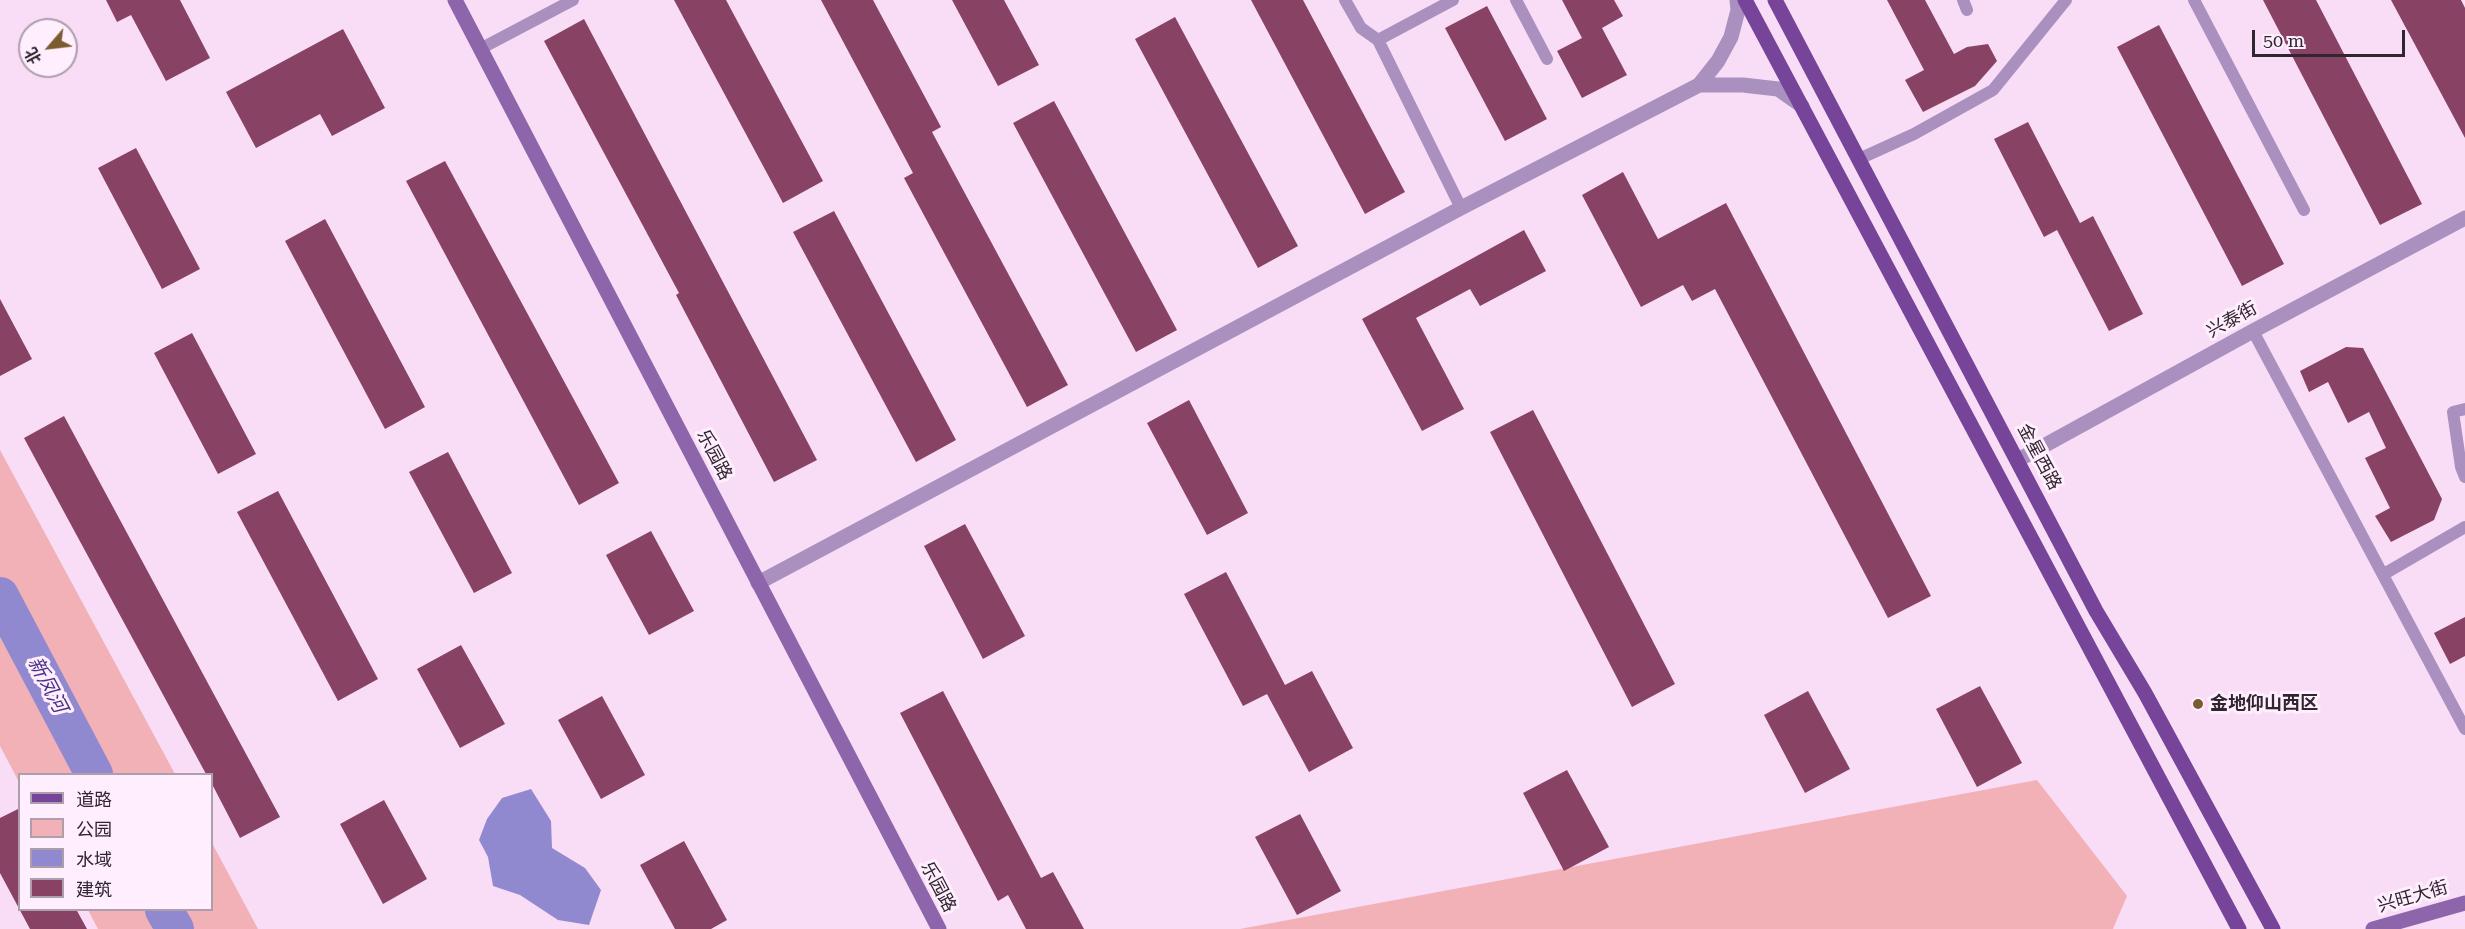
<!DOCTYPE html>
<meta charset="utf-8">
<style>
body{margin:0}
#map{position:relative;width:2465px;height:929px;overflow:hidden;background:#f9dcf5;font-family:"Roboto Serif","Noto Sans SC",serif}
canvas{display:block}
.legend{position:absolute;left:18px;top:773px;width:195px;height:138px;box-sizing:border-box;background:#ffeefd;border:2px solid #ac9eab;margin:0;padding:8px 10px;list-style:none;font-size:18px;color:#30262f}
.legend li{display:flex;align-items:center;gap:12px;height:30px}
.legend b{width:30px;border:2px solid #ac9eab}
.north{position:absolute;left:18px;top:18px;width:60px;height:60px;box-sizing:border-box;background:#ffeefd;border:2px solid #ac9eab;border-radius:50%;rotate:242deg;font-size:16px;font-weight:700;line-height:24px;text-align:center;color:#30262f}
.north::after{content:'';display:block;margin:auto;width:21px;height:27px;background:#7a5c30;clip-path:polygon(50% 0,100% 100%,50% 72%,0 100%)}
.scale{position:absolute;left:2252px;top:30px;width:153px;height:27px;box-sizing:border-box;border:3px solid #30262f;border-top:0;padding-left:8px;font-size:18px;line-height:21px;white-space:nowrap;color:#30262f;-webkit-text-stroke:4px #ffeefd;paint-order:stroke}
</style>
<div id="map">
<canvas width="2465" height="929"></canvas>
<ul class="legend">
<li><b style="height:8px;background:#764499"></b>道路</li>
<li><b style="height:16px;background:#f1b1b7"></b>公园</li>
<li><b style="height:16px;background:#9189d0"></b>水域</li>
<li><b style="height:16px;background:#884264"></b>建筑</li>
</ul>
<div class="north">北</div>
<div class="scale">50 m</div>
</div>
<script>
const ctx = document.querySelector('canvas').getContext('2d');
ctx.lineJoin = 'round';
function fill(path, color) {
  ctx.fillStyle = color;
  ctx.fill(path, 'evenodd');
}
function poly(rows) {
  const path = new Path2D();
  for (const r of rows) {
    path.moveTo(r[0], r[1]);
    for (let i = 2; i < r.length; i += 2) path.lineTo(r[i], r[i + 1]);
  }
  return path;
}
function strokePath(path, color, width, dash) {
  ctx.strokeStyle = color;
  ctx.lineWidth = width;
  ctx.lineCap = dash ? 'butt' : 'round';
  ctx.setLineDash(dash || []);
  ctx.stroke(path);
}
function write(font, color, halo, rows, align = 'center') {
  ctx.font = font + ' "Roboto Serif","Noto Sans SC",serif';
  ctx.lineWidth = 6;
  ctx.setLineDash([]);
  ctx.textBaseline = 'middle';
  ctx.strokeStyle = halo;
  ctx.fillStyle = color;
  for (const [text, x, y, turn = 0] of rows) {
    ctx.save();
    ctx.translate(x, y);
    ctx.rotate((+turn || 0) * Math.PI / 180);
    ctx.textAlign = isNaN(turn) ? turn : align;
    if (halo) ctx.strokeText(text, 0, 0);
    ctx.fillText(text, 0, 0);
    ctx.restore();
  }
}
const green = poly([
 [0,450,175,774,20,774,19,782,0,746],
 [2037,780,2127,896,2113,929,1240,929],
 [212,843,258,929,98,929,88,910,212,910]
]);
const water = poly([
 [531,789,551,821,552,848,585,868,601,890,589,925,558,920,520,895,493,886,488,857,479,840,487,819,502,798]
]);
const river = poly([
 [0,596,94,774],
 [164,910,175,929]
]);
const building = poly([
 [106,0,180,0,210,58,166,81,131,15,117,22],
 [674,0,726,0,823,181,783,203],
 [821,0,873,0,941,127,932,132,1068,385,1027,407,904,178,913,173],
 [952,0,1004,0,1039,65,998,86],
 [1251,0,1303,0,1405,192,1365,214],
 [1562,0,1614,0,1623,16,1602,28,1627,75,1582,98,1557,51,1582,38],
 [1887,0,1925,0,1954,54,1967,47,1988,44,1997,61,1975,86,1923,112,1905,80,1924,70],
 [2263,0,2316,0,2422,204,2380,225],
 [2391,0,2461,0,2465,8,2465,138],
 [1487,6,1547,119,1505,141,1445,28],
 [1175,17,1298,246,1258,268,1135,39],
 [584,19,817,460,774,482,676,295,679,293,544,41],
 [2159,25,2284,264,2242,286,2117,47],
 [343,29,385,108,332,136,320,114,256,148,226,92],
 [1054,101,1177,330,1136,352,1013,123],
 [2028,122,2080,223,2093,216,2143,314,2109,331,2057,230,2044,237,1994,139],
 [136,148,200,269,162,289,98,168],
 [445,161,619,483,579,505,406,181],
 [1623,172,1658,239,1726,203,1931,596,1888,618,1715,289,1692,301,1683,285,1641,307,1582,195],
 [834,211,956,440,916,462,793,232],
 [325,219,425,407,385,429,285,241],
 [1524,230,1546,271,1480,306,1470,289,1416,318,1464,409,1422,431,1362,319],
 [0,299,32,359,0,376],
 [192,333,256,454,218,474,154,353],
 [2346,347,2363,348,2442,499,2434,520,2391,542,2375,516,2390,508,2365,458,2386,448,2369,412,2348,423,2328,382,2309,392,2300,371],
 [1189,400,1248,513,1207,535,1147,423],
 [1533,410,1675,684,1632,707,1490,432],
 [64,416,280,817,240,838,212,784,212,774,206,774,24,438],
 [448,452,512,573,474,593,409,472],
 [278,491,378,679,338,701,237,512],
 [965,524,1025,636,983,659,924,546],
 [651,531,694,611,649,635,606,555],
 [1226,572,1285,685,1312,671,1353,748,1309,772,1267,694,1243,706,1184,594],
 [2465,617,2465,656,2450,664,2434,633],
 [461,645,505,724,460,748,417,669],
 [1980,686,2022,763,1977,787,1936,709],
 [943,691,1041,878,1053,872,1084,929,1026,929,1008,895,998,901,900,713],
 [1808,691,1850,769,1805,793,1764,715],
 [602,696,645,775,601,799,558,720],
 [1567,770,1609,847,1564,871,1523,793],
 [384,800,427,879,383,904,340,824],
 [20,808,20,909,76,909,87,929,30,929,0,873,0,818],
 [1300,814,1341,891,1297,915,1255,837],
 [684,841,727,920,711,929,675,929,640,865]
]);
const lane = poly([
 [1345,0,1361,28,1378,40,1461,208],
 [1516,0,1547,59],
 [1963,0,1967,10],
 [2194,0,2304,210],
 [1378,40,1453,0],
 [480,49,573,0],
 [1859,159,1914,134,1993,90,2066,0],
 [2253,331,2465,729],
 [2465,409,2453,412,2461,467,2465,477],
 [2384,574,2465,527]
]);
const street = poly([
 [1699,85,1743,85,1778,89,1802,106],
 [2018,460,2253,331,2465,218],
 [758,583,1461,208,1699,85,1718,61,1731,37,1738,10,1737,0]
]);
const secondary = poly([
 [455,0,939,929],
 [2373,929,2465,903]
]);
const primary = poly([
 [1745,0,2239,929],
 [1775,0,2096,611,2145,693,2273,929]
]);
const markers = [
 [2198,704,6,"#7a5c30"]
];
const streetNames = [
 ["兴泰街",2232,320,-29],
 ["乐园路",714,455,62],
 ["金星西路",2039,457,62],
 ["乐园路",938,887,62],
 ["兴旺大街",2413,897,-16]
];
const poiNames = [
 ["金地仰山西区",2210,704]
];
const waterNames = [
 ["新凤河",47,685,62]
];
fill(green, '#f1b1b7');
fill(water, '#9189d0');
strokePath(river, '#9189d0', 38);
fill(building, '#884264');
strokePath(lane, '#aa90bf', 12);
strokePath(street, '#aa90bf', 15);
strokePath(secondary, '#8c65aa', 15);
strokePath(primary, '#764499', 15);
for (const [x, y, r, color] of markers) {
  const dot = new Path2D();
  dot.arc(x, y, r, 0, 2 * Math.PI);
  ctx.fillStyle = color;
  ctx.fill(dot);
  strokePath(dot, '#ffeefd', 2);
}
write('18px', '#30262f', '#ffeefd', streetNames);
write('bold 18px', '#30262f', '#ffeefd', poiNames, 'left');
write('italic 20px', '#473488', '#ffeefd', waterNames);
</script>
